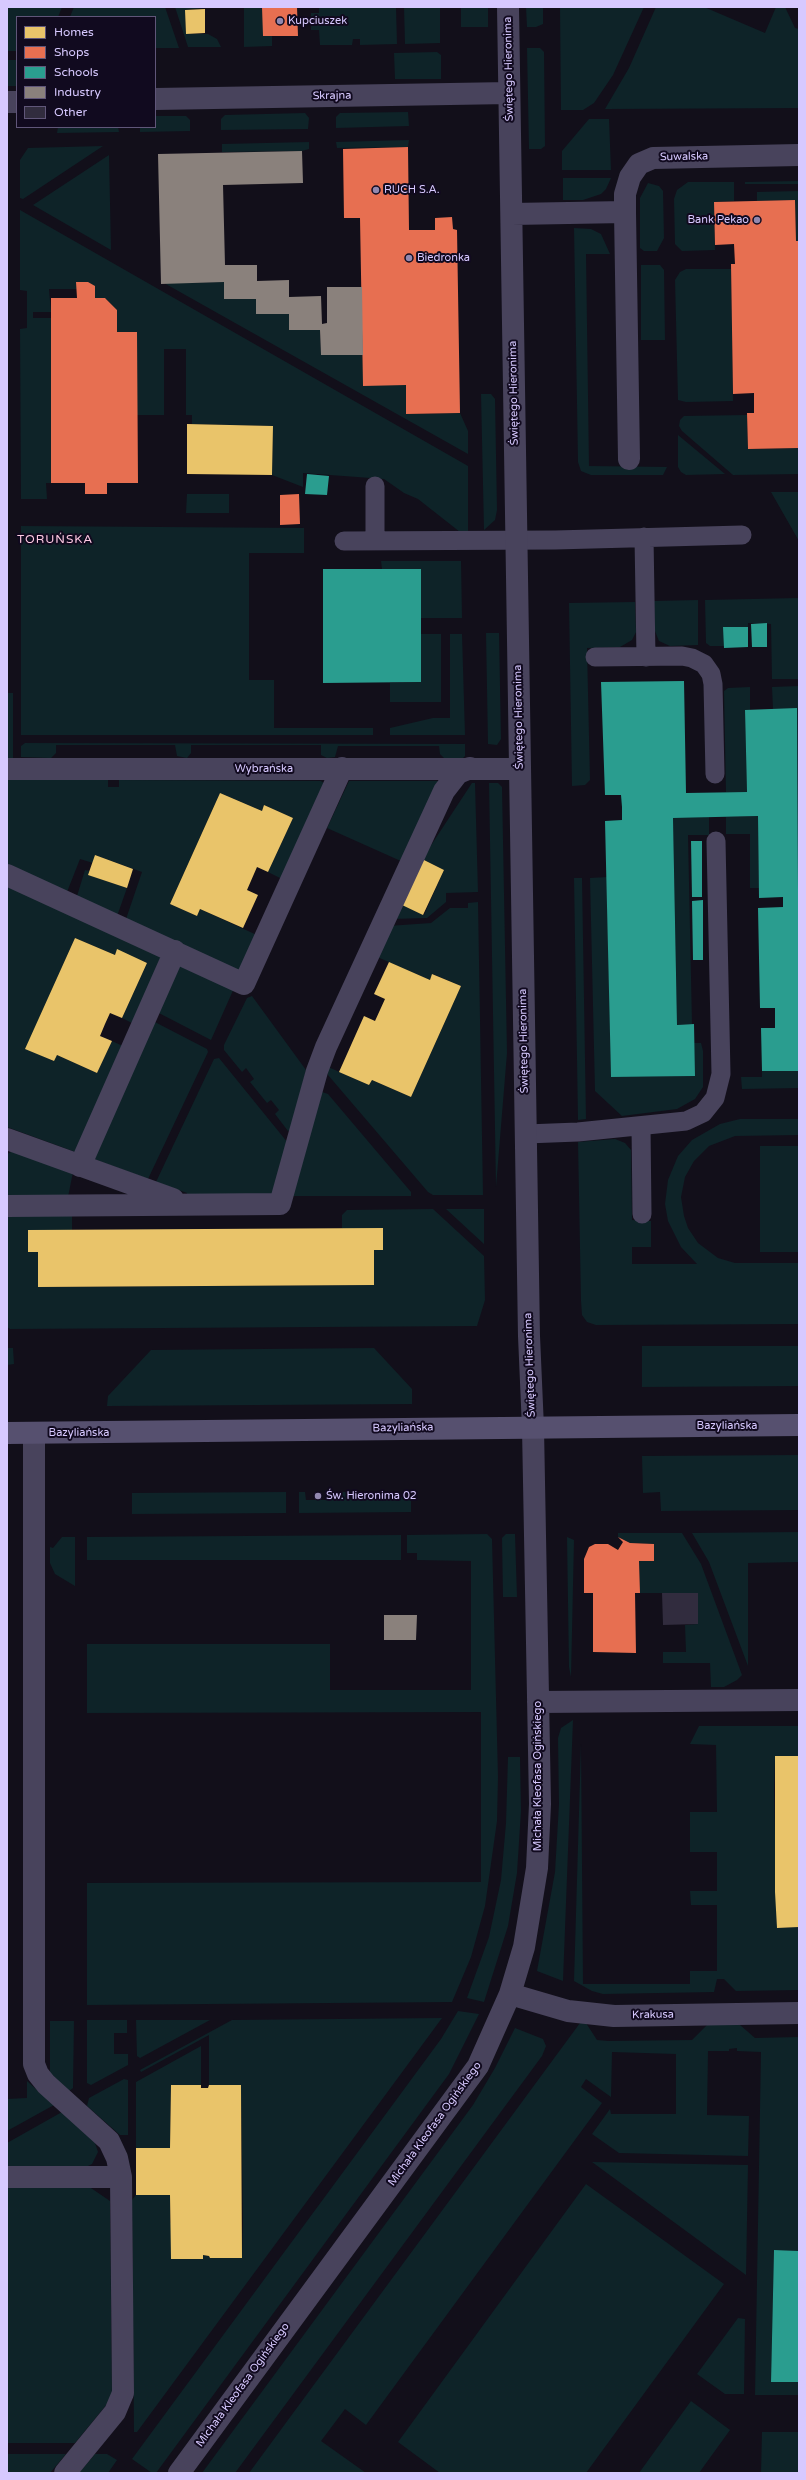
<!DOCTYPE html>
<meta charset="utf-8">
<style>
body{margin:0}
#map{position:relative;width:806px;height:2480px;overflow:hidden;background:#120f1a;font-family:"Varela Round",sans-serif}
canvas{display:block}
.frame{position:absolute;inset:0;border:8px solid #d7c9ff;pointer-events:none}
.legend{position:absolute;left:16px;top:16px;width:140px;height:112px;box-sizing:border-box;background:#110a1f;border:1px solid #605679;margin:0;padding:5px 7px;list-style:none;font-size:12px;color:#d7c9ff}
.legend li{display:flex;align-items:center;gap:8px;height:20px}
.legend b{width:20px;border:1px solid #605679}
</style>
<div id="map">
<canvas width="806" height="2480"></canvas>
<div class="frame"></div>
<ul class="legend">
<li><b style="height:11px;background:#e9c46a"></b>Homes</li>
<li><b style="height:11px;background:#e76f51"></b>Shops</li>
<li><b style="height:11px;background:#2a9d8f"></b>Schools</li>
<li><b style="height:11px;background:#8a817c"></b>Industry</li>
<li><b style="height:11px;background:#312c3e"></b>Other</li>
</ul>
</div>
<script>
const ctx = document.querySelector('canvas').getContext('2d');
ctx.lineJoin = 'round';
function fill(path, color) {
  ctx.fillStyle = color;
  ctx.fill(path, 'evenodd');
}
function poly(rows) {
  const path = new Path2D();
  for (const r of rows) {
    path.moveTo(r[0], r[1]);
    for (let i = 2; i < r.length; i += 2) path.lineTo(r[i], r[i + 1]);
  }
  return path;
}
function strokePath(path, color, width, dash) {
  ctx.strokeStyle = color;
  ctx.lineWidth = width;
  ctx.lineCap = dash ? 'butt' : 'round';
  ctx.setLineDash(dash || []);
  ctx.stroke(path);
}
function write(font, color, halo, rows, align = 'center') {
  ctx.font = font + ' "Varela Round",sans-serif';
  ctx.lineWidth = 4;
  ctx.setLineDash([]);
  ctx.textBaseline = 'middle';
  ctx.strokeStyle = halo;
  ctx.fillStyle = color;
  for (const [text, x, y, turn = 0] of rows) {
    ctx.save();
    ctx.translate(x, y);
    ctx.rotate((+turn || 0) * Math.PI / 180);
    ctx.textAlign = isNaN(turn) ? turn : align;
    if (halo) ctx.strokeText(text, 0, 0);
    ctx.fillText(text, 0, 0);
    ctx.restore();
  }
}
const green = poly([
 [7,7,62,7,58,17,17,17,17,51,7,51],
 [74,7,165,7,179,48,155,48,155,17,70,17],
 [175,7,213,7,185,10,186,34,208,34,217,39,221,47,188,47],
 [244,7,262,7,272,36,272,46,244,47],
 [319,7,396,7,397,44,360,45,360,39,353,39,352,45,320,45,319,30,311,30,311,13,319,13],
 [404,7,440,7,440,43,405,44],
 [461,7,488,7,488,27,461,27],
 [526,7,543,7,543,24,536,27,527,27],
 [560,7,644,7,613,75,594,103,583,110,561,110],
 [656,7,704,7,765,33,776,7,785,7,795,28,799,29,799,108,605,109,629,68],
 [527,48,540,48,544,52,545,146,541,149,529,149],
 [437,52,441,55,441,79,395,79,394,53],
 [7,60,17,60,17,86,7,86],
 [408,112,409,126,336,128,336,117,340,113],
 [305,113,309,118,308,129,221,130,221,119,225,115],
 [155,116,186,116,190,120,190,131,140,132,140,127,155,127],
 [589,119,609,119,611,170,562,170,562,151],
 [58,127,118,127,119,132,57,133],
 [409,140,408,147,337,148,336,142],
 [309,142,309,149,302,151,222,152,222,144],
 [103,146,23,199,20,198,20,160,28,148],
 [109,155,111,250,33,205],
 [563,178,611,178,606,189,601,194,583,200,563,200],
 [799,181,799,184,745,184,745,182],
 [688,182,734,182,734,201,714,202,715,250,682,251,675,244,674,199,677,190],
 [648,183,659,186,663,191,664,238,657,251,644,251,640,248,640,198],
 [799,191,799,241,796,241,795,200,757,201,757,192],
 [20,210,468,466,468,533,460,532,418,499,404,493,384,479,303,473,303,487,272,475,273,426,192,424,192,415,186,415,186,349,164,349,164,415,137,415,137,332,117,332,117,310,105,298,95,298,77,289,49,289,51,312,33,312,33,318,51,318,51,483,46,483,47,499,21,499,20,329,27,328,27,291,20,290],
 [574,228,591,229,601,234,610,254,586,254,589,466,667,467,663,475,591,475,581,471,578,462],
 [641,265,660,265,664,270,665,340,641,340],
 [686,269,731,269,733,401,686,402,678,400,675,280,680,272],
 [224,282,224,299,256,299,257,314,289,314,289,330,320,330,321,355,363,355,406,385,407,414,460,413,468,431,468,454,164,283],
 [481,394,491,394,495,399,497,510,495,520,484,530],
 [747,415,748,449,799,448,799,474,733,475,682,431,679,426,680,420,684,416],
 [678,435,725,474,686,475,681,472,678,467],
 [771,492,799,492,799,541],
 [187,494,229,494,229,513,186,513],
 [21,526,304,528,304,553,249,553,249,680,274,680,274,728,373,728,373,735,21,735],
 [381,561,461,561,462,618,421,618,382,569],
 [799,598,799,679,772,679,771,624,748,623,748,627,724,627,724,646,710,646,706,643,705,600],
 [698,600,698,645,670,646,659,641,655,631,654,601],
 [635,602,636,632,632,640,620,647,587,648,590,780,585,785,572,786,569,603],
 [486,633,499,633,501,739,497,745,488,744],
 [421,634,441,634,441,702,390,702,390,683,421,682],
 [450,634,462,634,465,735,390,735,390,728,433,718,450,718],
 [799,686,799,784,798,784,797,709,773,709,772,687],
 [750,687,750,710,745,710,747,792,726,792,724,691,728,688],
 [7,693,13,693,13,758,7,758],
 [25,743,465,744,465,756,462,759,444,758,440,754,439,746,338,746,335,757,327,758,321,755,321,745,191,745,191,753,187,758,177,756,175,745,56,745,56,753,51,758,21,757,21,746],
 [7,780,108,780,108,787,119,787,119,780,321,781,325,784,284,880,268,872,293,818,264,805,262,811,220,793,170,904,197,916,200,909,259,936,240,975,125,922,142,872,95,855,93,863,80,859,67,892,7,868],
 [349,781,438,781,403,862,327,828],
 [472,783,475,783,478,892,446,893,446,902,427,918,391,919,402,905,424,915,444,870,422,859],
 [489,783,498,783,502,787,507,1053,496,1187],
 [758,816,759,888,750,888,750,834,726,834,726,817],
 [709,817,709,835,688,835,692,1024,677,1025,673,818],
 [85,870,90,871,89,875,127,888,116,919,77,896],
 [607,877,611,1077,695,1076,694,1043,701,1043,703,1051,703,1087,695,1099,677,1109,622,1116,595,1091,590,878],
 [574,878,582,878,586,1119,578,1120],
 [7,883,162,956,132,1023,122,1018,147,963,117,950,115,955,75,938,26,1048,53,1061,57,1055,97,1073,112,1041,125,1047,78,1153,7,1127],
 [478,902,483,1195,433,1195,428,1192,328,1075,326,1066,369,1085,372,1080,411,1097,461,986,433,974,430,980,375,956,388,926,431,923,450,908,468,908,468,903],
 [177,964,235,986,211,1040,155,1011],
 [252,996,306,1070,291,1130,288,1131,275,1114,279,1110,271,1100,267,1103,250,1082,254,1079,246,1068,242,1072,224,1050,224,1045,247,998],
 [151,1020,207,1049,208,1052,148,1179,91,1158],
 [219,1058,288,1143,273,1197,186,1197,187,1193,156,1182,214,1059],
 [762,1071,799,1071,799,1088,742,1089,741,1077,762,1077],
 [322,1092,328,1094,411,1192,411,1196,292,1196],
 [740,1119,799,1119,799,1135,735,1136,709,1146,694,1161,685,1177,681,1197,684,1216,688,1228,698,1243,718,1258,735,1263,799,1263,799,1324,596,1325,587,1322,582,1315,581,1301,578,1142,615,1139,625,1143,631,1150,632,1220,651,1221,651,1247,632,1247,632,1264,697,1264,681,1247,668,1221,665,1204,668,1180,678,1156,692,1140,720,1124],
 [760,1146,799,1146,799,1252,760,1252],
 [13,1151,73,1172,68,1197,7,1198,7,1154],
 [433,1209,484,1256,485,1300,477,1326,10,1329,7,1327,7,1213,72,1216,72,1230,28,1230,28,1252,38,1252,38,1287,374,1285,374,1250,342,1228,342,1215,347,1210],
 [446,1209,484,1209,484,1244],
 [642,1346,799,1346,799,1386,642,1387],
 [7,1348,13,1348,14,1364,7,1365],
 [374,1348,412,1389,412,1404,107,1406,108,1396,151,1350],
 [799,1455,799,1510,661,1511,660,1492,643,1493,642,1456],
 [286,1492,286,1513,132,1514,132,1493],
 [299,1492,305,1492,306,1500,331,1500,332,1492,376,1492,411,1499,411,1512,299,1513],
 [799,1532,799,1562,748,1563,748,1666,709,1562,692,1533],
 [618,1533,682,1533,701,1564,742,1675,737,1680,724,1687,711,1687,710,1663,663,1663,663,1652,686,1652,685,1625,698,1624,698,1593,640,1593,639,1561,654,1561,654,1544,630,1543,618,1537],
 [487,1534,492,1539,498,1777,497,1821,485,1906,471,1957,452,2002,87,2005,87,1883,481,1882,481,1712,87,1713,87,1644,330,1644,330,1690,471,1690,471,1561,417,1560,417,1553,407,1553,407,1535],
 [506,1534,515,1534,517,1597,503,1597,502,1538],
 [401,1535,401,1560,87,1560,87,1537],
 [62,1537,75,1537,75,1586,55,1574,50,1563,50,1547,53,1548],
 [567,1537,574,1540,571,1677,569,1667],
 [573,1720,563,1981,537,1971,555,1872,559,1804,558,1738,561,1728],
 [699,1726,799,1726,799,1756,775,1756,774,1789,777,1928,799,1927,799,1990,736,1991,724,1979,717,1979,714,1992,603,1994,592,1991,574,1981,581,1744,583,1984,690,1984,690,1971,717,1971,717,1905,691,1905,690,1891,717,1891,717,1852,690,1852,690,1812,717,1812,716,1745,690,1744],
 [508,1757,520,1757,521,1811,517,1873,508,1926,484,2002,467,1998,489,1937,501,1880,506,1823],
 [458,2011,479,2014,449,2074,156,2473,152,2473,132,2459,441,2039],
 [442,2018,137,2432,134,2432,132,2200,136,2195,170,2195,170,2222,203,2259,203,2255,209,2256,210,2258,242,2258,243,2223,241,2085,209,2085,209,2035,141,2072,140,2070,232,2020],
 [87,2020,127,2020,127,2033,114,2033,114,2054,128,2054,128,2065,91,2085,87,2083],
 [136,2020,210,2020,140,2058,137,2056],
 [50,2021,74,2021,73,2088,69,2091,50,2074],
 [580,2023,586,2023,597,2040,608,2041,692,2040,707,2025,740,2025,755,2038,799,2037,799,2251,774,2250,771,2381,799,2382,799,2395,755,2395,761,2052,737,2051,737,2048,729,2049,729,2051,708,2051,707,2115,749,2116,748,2156,619,2153,592,2134,610,2109,611,2114,676,2114,676,2054,612,2052,611,2097,586,2079,581,2087,602,2103,366,2425,345,2409,321,2441,366,2473,249,2473],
 [515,2028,543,2039,546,2046,542,2056,235,2473,202,2473,473,2105,495,2068],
 [201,2046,201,2085,171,2085,170,2148,136,2148,136,2082],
 [124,2079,128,2080,128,2135,120,2135,87,2106,89,2098],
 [27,2081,54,2105,7,2131,7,2099,27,2098],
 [62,2112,95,2143,98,2152,92,2164,84,2168,7,2168,7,2143],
 [592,2162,748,2165,746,2275],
 [586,2184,724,2284,586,2473,440,2473,398,2442],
 [7,2185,88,2186,110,2201,112,2398,75,2443,7,2443],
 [738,2318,745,2319,744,2394,725,2394,697,2374],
 [691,2401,730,2430,699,2473,639,2473],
 [762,2432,799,2432,799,2473,761,2473],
 [7,2454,66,2454,50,2473,7,2473],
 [95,2454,107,2454,117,2460,108,2473,79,2473]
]);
const homes = poly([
 [205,9,205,33,186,34,185,10],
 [187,424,273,426,272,475,187,474],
 [220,793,262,811,264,805,293,818,268,872,257,867,247,890,258,895,243,928,200,909,197,916,170,904],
 [95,855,133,869,127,888,88,875],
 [422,859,444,870,423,915,402,905],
 [75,938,115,955,117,949,147,963,122,1018,110,1013,105,1024,100,1036,112,1041,97,1073,57,1055,54,1061,25,1049],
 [389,962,430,980,432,974,461,986,411,1097,372,1080,369,1085,339,1072,364,1016,375,1021,385,999,374,994],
 [383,1228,383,1250,374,1250,374,1285,38,1287,38,1252,28,1252,28,1230],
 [775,1756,799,1756,799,1927,777,1928,775,1892],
 [171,2085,201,2085,201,2088,208,2088,209,2085,241,2085,242,2258,210,2258,209,2256,203,2255,203,2259,171,2259,170,2195,136,2195,136,2148,170,2148]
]);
const shops = poly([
 [262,7,297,7,298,36,263,36],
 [408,147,409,230,435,230,435,218,452,217,453,229,457,230,460,413,406,414,406,385,363,386,360,218,344,218,343,149],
 [795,200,796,241,799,241,799,448,748,449,747,413,754,413,754,393,733,394,731,264,735,264,734,244,715,245,714,202],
 [76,282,88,282,95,286,95,298,105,298,117,310,117,332,137,332,138,483,107,483,107,494,85,494,85,483,51,483,51,298,77,298],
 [299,494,300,524,280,525,280,495],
 [618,1537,630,1543,654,1544,654,1561,639,1561,640,1593,635,1593,636,1653,593,1652,593,1593,584,1593,584,1559,589,1547,595,1544,608,1544,618,1550,623,1542]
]);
const schools = poly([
 [307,474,329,476,327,495,305,494],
 [323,569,421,569,421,682,323,683],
 [767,623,767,647,752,647,751,624],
 [723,627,748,627,748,647,724,648],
 [684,681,686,793,747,792,745,710,797,708,799,1071,762,1071,761,1028,775,1028,775,1008,760,1008,758,908,783,907,783,897,759,898,758,816,673,818,677,1025,694,1024,695,1076,611,1077,605,821,622,820,622,807,621,795,605,795,601,682],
 [691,841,702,841,702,897,692,897],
 [703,900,703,960,693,960,692,901],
 [774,2250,799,2251,799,2382,771,2382]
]);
const industry = poly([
 [302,151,303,183,223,185,225,265,257,265,257,281,289,280,289,297,321,296,322,324,327,323,327,287,362,287,363,355,321,355,320,330,289,330,289,314,256,314,256,299,224,299,224,282,161,284,158,154],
 [384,1615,417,1615,416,1640,384,1640]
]);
const building = poly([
 [662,1593,698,1593,698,1624,663,1625]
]);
const service = poly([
 [375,486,375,541],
 [644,537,646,657],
 [344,541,555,540,742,535],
 [595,657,682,656,692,658,704,664,711,674,713,684,715,774],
 [641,1126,642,1214],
 [526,1134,578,1132,686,1121,703,1113,715,1098,721,1074,716,841]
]);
const minor = poly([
 [155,99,509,93],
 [7,102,17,102],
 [625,212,629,459],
 [512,214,625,212,625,194,630,177,639,164,653,158,799,155],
 [7,769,520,769],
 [7,875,244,984,342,768],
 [7,1139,173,1199],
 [80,1166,175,951],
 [7,1206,280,1204,317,1071,326,1047,444,791,458,773,470,768],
 [34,1433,34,2064,38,2074,46,2084,109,2141,117,2158,121,2177,123,2393,115,2412,65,2473],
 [538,1702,799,1700],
 [510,1994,568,2011,614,2016,799,2013],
 [7,2177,121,2177],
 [179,2473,478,2066,510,1994,524,1947,537,1868,540,1804,533,1428,529,1336,508,7]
]);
const secondary = poly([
 [7,1433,799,1425]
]);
const markers = [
 [280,21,4,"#9288af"],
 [376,190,4,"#9288af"],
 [757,220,4,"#9288af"],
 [409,258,4,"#9288af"],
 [318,1496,4,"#9288af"]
];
const poiNames = [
 ["Kupciuszek",288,21],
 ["RUCH S.A.",384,190],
 ["Bank Pekao",749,220,"right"],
 ["Biedronka",417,258],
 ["Św. Hieronima 02",326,1496]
];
const streetNames = [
 ["Świętego Hieronima",509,69,-91],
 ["Skrajna",332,96,-1],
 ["Suwalska",684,157,-1],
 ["Świętego Hieronima",514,393,-91],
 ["Świętego Hieronima",519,717,-91],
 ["Wybrańska",264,769],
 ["Świętego Hieronima",524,1041,-91],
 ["Świętego Hieronima",530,1365,-92],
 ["Bazyliańska",727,1426],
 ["Bazyliańska",403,1428,-1],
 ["Bazyliańska",79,1433],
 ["Michała Kleofasa Ogińskiego",538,1776,-90],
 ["Krakusa",653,2015,-1],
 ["Michała Kleofasa Ogińskiego",435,2124,-54],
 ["Michała Kleofasa Ogińskiego",243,2385,-54]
];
const neighbourhoodNames = [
 ["TORUŃSKA",55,540]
];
fill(green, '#0e2328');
fill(homes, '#e9c46a');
fill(shops, '#e76f51');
fill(schools, '#2a9d8f');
fill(industry, '#8a817c');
fill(building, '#312c3e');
strokePath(service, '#48435c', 19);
strokePath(minor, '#48435c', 22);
strokePath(secondary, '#56506f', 22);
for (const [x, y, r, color] of markers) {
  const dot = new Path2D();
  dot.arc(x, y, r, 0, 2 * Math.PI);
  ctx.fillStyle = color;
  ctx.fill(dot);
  strokePath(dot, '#110a1f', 1.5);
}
write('11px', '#d7c9ff', '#110a1f', poiNames, 'left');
write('11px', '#d7c9ff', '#110a1f', streetNames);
ctx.letterSpacing = '1px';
write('12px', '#ffcbe4', '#110a1f', neighbourhoodNames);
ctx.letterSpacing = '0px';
</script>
